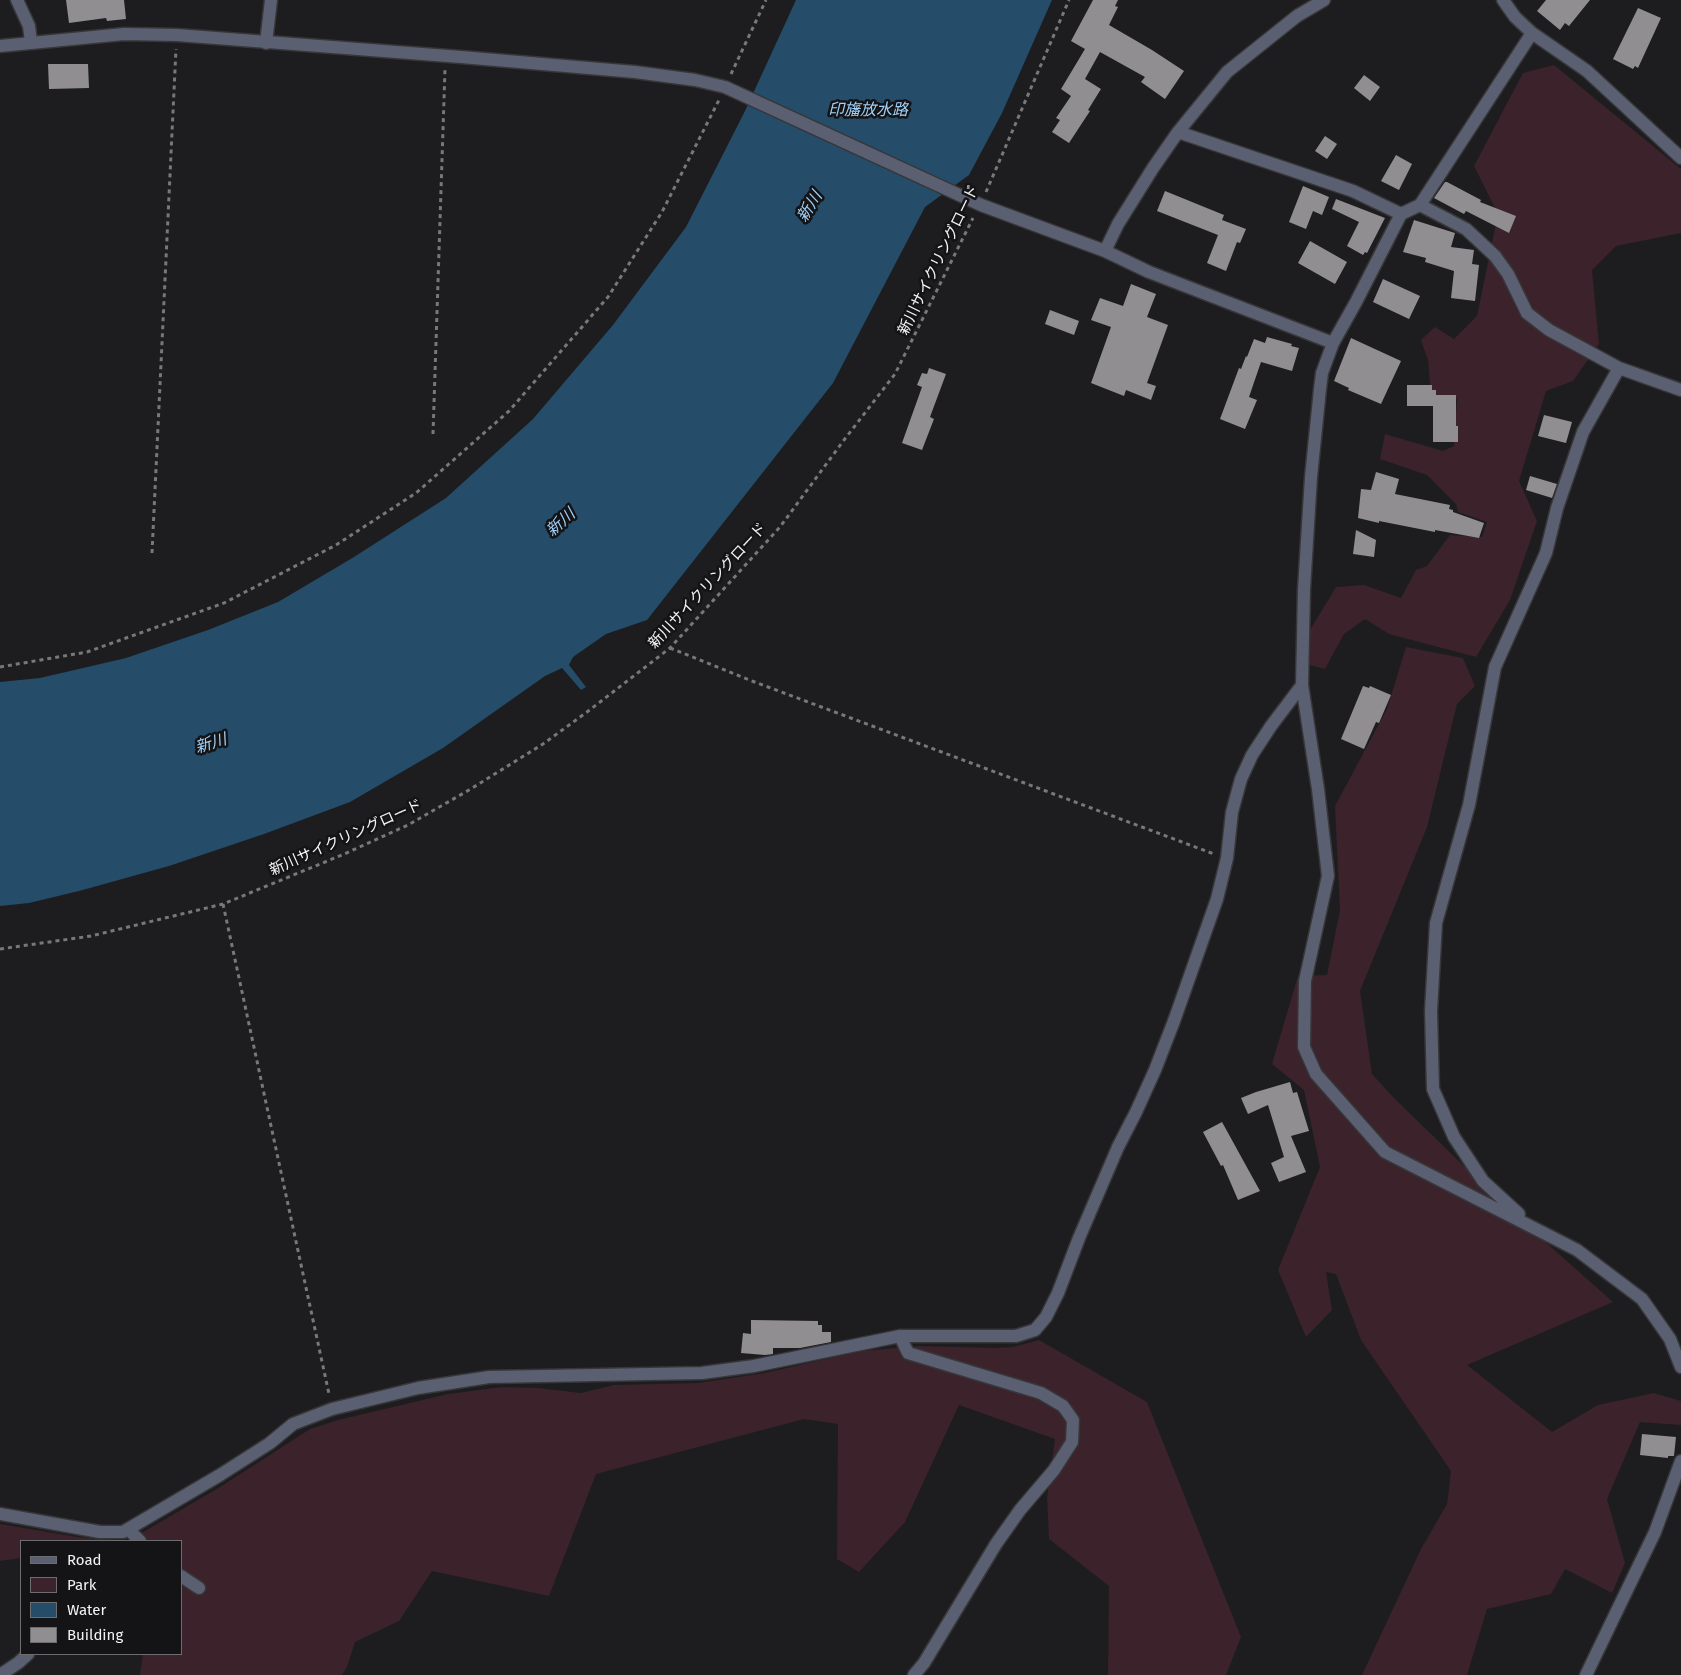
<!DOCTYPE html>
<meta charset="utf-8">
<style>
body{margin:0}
#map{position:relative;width:1681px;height:1675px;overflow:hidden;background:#1d1d1f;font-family:"Fira Sans",sans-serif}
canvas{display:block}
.legend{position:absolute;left:20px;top:1540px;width:162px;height:115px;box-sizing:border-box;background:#141316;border:1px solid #6d6d6f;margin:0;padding:6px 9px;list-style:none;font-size:15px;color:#f3f3f5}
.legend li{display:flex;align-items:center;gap:10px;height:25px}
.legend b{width:25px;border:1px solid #6d6d6f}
</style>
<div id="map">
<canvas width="1681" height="1675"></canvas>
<ul class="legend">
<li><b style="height:6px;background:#5a5f71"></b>Road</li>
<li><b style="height:14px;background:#3b222b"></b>Park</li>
<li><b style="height:14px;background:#254c68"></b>Water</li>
<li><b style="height:14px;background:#918e91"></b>Building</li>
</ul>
</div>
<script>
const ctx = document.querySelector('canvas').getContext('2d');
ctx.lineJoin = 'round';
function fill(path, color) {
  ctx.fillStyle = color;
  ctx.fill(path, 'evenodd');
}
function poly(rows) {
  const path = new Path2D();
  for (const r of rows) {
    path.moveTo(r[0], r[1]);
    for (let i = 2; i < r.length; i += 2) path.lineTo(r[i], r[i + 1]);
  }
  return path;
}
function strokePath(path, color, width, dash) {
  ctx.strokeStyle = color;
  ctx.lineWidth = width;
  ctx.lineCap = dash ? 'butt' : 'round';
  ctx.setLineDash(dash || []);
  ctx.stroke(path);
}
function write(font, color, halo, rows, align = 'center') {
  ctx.font = font + ' "Fira Sans","Noto Sans JP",sans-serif';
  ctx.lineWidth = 5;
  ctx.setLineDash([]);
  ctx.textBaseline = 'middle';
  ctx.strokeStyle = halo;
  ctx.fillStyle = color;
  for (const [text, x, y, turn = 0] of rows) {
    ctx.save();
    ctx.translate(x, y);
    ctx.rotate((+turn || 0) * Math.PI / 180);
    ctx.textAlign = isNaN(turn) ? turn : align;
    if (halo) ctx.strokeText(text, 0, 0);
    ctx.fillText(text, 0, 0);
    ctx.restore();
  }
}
const green = poly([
 [1554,65,1681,169,1681,233,1616,246,1592,270,1599,344,1573,381,1546,391,1519,481,1537,521,1510,600,1476,657,1389,634,1365,619,1344,634,1325,669,1310,665,1310,630,1336,587,1364,585,1401,598,1416,570,1427,566,1450,535,1482,537,1487,522,1458,512,1456,504,1427,475,1380,459,1385,434,1443,451,1454,446,1457,399,1431,396,1428,360,1421,340,1435,327,1454,339,1477,316,1498,214,1474,166,1523,73],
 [1406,647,1463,658,1475,686,1457,704,1427,827,1360,991,1372,1074,1392,1096,1507,1208,1613,1302,1467,1365,1552,1432,1598,1405,1654,1393,1681,1401,1681,1425,1640,1422,1607,1499,1625,1563,1612,1593,1565,1569,1551,1594,1487,1609,1467,1675,1362,1675,1421,1549,1447,1504,1451,1471,1361,1340,1336,1274,1326,1272,1332,1310,1306,1337,1278,1270,1320,1167,1304,1090,1272,1064,1298,976,1327,975,1340,910,1335,806,1387,709],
 [1039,1340,1147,1402,1241,1637,1226,1675,1108,1675,1109,1586,1049,1539,1047,1498,1055,1439,959,1405,905,1522,859,1572,837,1559,838,1424,804,1419,596,1474,549,1596,432,1571,399,1621,355,1642,347,1667,342,1675,140,1675,143,1654,181,1654,181,1541,21,1541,21,1558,0,1561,0,1524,78,1537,128,1541,220,1487,310,1429,338,1420,448,1394,502,1387,538,1388,581,1393,614,1385,698,1383,765,1373,860,1351,919,1346,995,1348,1013,1347]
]);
const water = poly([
 [796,0,1052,0,1002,113,969,175,925,207,833,383,647,620,606,634,573,657,569,665,586,687,581,690,562,668,545,676,443,748,350,802,264,834,169,866,79,891,29,903,0,906,0,682,40,678,126,658,208,630,278,602,354,557,446,498,533,419,613,325,686,227,745,111]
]);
const building = poly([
 [66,0,124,0,126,19,107,21,106,18,69,23],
 [1093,0,1118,0,1115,6,1118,7,1109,25,1152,50,1184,71,1165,99,1141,82,1145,77,1100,52,1085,79,1101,89,1088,110,1090,111,1069,143,1052,132,1060,120,1056,118,1071,96,1061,89,1085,49,1071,41],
 [1546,0,1590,0,1569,26,1565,23,1560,30,1537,11],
 [1638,8,1661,18,1638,68,1635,66,1633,69,1613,59],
 [48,64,88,64,89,88,49,89],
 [1364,75,1380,87,1370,101,1354,88],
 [1325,136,1337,144,1327,159,1315,151],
 [1396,155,1412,164,1399,190,1381,181],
 [1445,182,1447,182,1481,200,1480,202,1516,216,1509,233,1466,211,1464,214,1434,198],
 [1303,186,1329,197,1322,215,1313,211,1306,229,1289,222],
 [1165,191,1224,215,1222,220,1246,229,1240,243,1237,242,1226,271,1207,263,1218,235,1157,211],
 [1336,199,1385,218,1367,253,1365,252,1363,255,1347,246,1359,222,1332,209],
 [1414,220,1455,233,1451,247,1474,250,1472,264,1479,265,1475,301,1451,298,1454,271,1425,262,1426,258,1403,252],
 [1310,241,1347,262,1335,284,1298,263],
 [1383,279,1420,296,1409,319,1373,302],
 [1131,284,1156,294,1147,317,1168,325,1147,383,1156,386,1151,400,1126,390,1124,396,1091,383,1111,327,1091,320,1100,298,1123,306],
 [1050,310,1079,321,1074,335,1045,324],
 [1267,337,1292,344,1291,346,1299,348,1292,371,1261,362,1249,397,1257,400,1245,429,1220,419,1239,368,1241,369,1246,356,1247,357,1254,339,1265,343],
 [1351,338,1401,361,1381,404,1348,390,1349,388,1334,381],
 [929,368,946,374,930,417,934,419,922,450,902,443,922,387,917,385,922,373,927,374],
 [1407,385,1432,385,1432,390,1436,390,1436,395,1456,395,1456,426,1458,426,1458,442,1433,442,1433,406,1407,406],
 [1544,415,1572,422,1566,443,1538,436],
 [1376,472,1399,479,1395,494,1450,505,1449,509,1453,510,1453,512,1484,523,1479,538,1435,530,1435,532,1379,521,1379,523,1358,518,1361,489,1371,490],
 [1530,476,1557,484,1552,498,1526,490],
 [1356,530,1376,540,1374,557,1353,554],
 [1363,686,1369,688,1370,686,1391,695,1379,723,1376,722,1364,749,1341,739],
 [1290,1082,1293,1093,1297,1092,1309,1131,1291,1136,1306,1172,1279,1182,1271,1163,1284,1157,1268,1105,1248,1114,1241,1098,1256,1092],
 [1222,1122,1260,1191,1238,1200,1223,1165,1221,1166,1203,1132],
 [751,1320,818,1321,818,1325,822,1325,822,1332,831,1332,831,1342,800,1348,773,1348,773,1354,765,1355,741,1353,743,1333,751,1334],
 [1642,1434,1676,1437,1674,1456,1668,1456,1668,1458,1640,1455]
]);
const path = poly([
 [731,74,766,0],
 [986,192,1069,0],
 [433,434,445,69],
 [152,553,176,49],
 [670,648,752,681,1214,854],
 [0,667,87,652,224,603,336,545,416,493,509,411,608,297,662,212,719,100],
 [223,904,329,1394],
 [0,949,91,936,223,904,342,855,408,825,469,790,543,744,587,712,670,648,780,527,844,440,895,374,973,218]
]);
const minor = poly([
 [17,0,29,26,31,42],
 [1503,0,1515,17,1532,33,1587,71,1681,158],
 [266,43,271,0],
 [0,46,124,34,177,35,461,57,635,72,695,80,725,87,981,205,1105,251,1149,272,1333,343,1322,373,1320,389,1311,477,1304,589,1302,685,1318,789,1328,876,1305,981,1304,1047,1316,1074,1385,1152,1577,1250,1642,1299,1670,1339,1681,1367],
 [1178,132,1353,191,1401,214],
 [1420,205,1466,229,1495,256,1508,274,1527,313,1549,330,1619,368],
 [1105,251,1118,224,1153,168,1178,132,1227,72,1297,16,1324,0],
 [1333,343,1356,302,1401,214,1420,205,1532,33],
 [1519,1214,1483,1181,1454,1137,1433,1089,1431,1011,1436,923,1469,805,1495,667,1546,553,1557,508,1583,432,1619,368,1681,390],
 [900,1336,908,1353,1041,1393,1063,1406,1073,1420,1072,1442,1054,1470,1020,1510,996,1544,924,1663,914,1675],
 [0,1514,100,1532,123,1532,220,1475,270,1443,293,1424,332,1409,418,1388,489,1377,702,1373,754,1366,900,1336,1016,1336,1035,1330,1046,1317,1058,1293,1079,1238,1118,1147,1136,1112,1155,1070,1174,1021,1217,899,1227,858,1232,812,1241,779,1252,755,1271,726,1302,685],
 [128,1529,140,1541],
 [181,1576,199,1588],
 [0,1675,18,1663,28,1654],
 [1586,1675,1655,1532,1681,1461]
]);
const streetNames = [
 ["新川サイクリングロード",939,260,-64],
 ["新川サイクリングロード",708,586,-47],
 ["新川サイクリングロード",346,838,-24]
];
const waterNames = [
 ["印旛放水路",868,111],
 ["新川",810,207,-58],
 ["新川",561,523,-42],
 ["新川",211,744,-17]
];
fill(green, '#3b222b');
fill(water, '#254c68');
fill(building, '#918e91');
strokePath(minor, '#373739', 15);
strokePath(path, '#78787a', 3, [4, 4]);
strokePath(minor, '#5a5f71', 12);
write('15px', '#f3f3f5', '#141316', streetNames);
write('italic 16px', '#9fd1f8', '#141316', waterNames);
</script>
